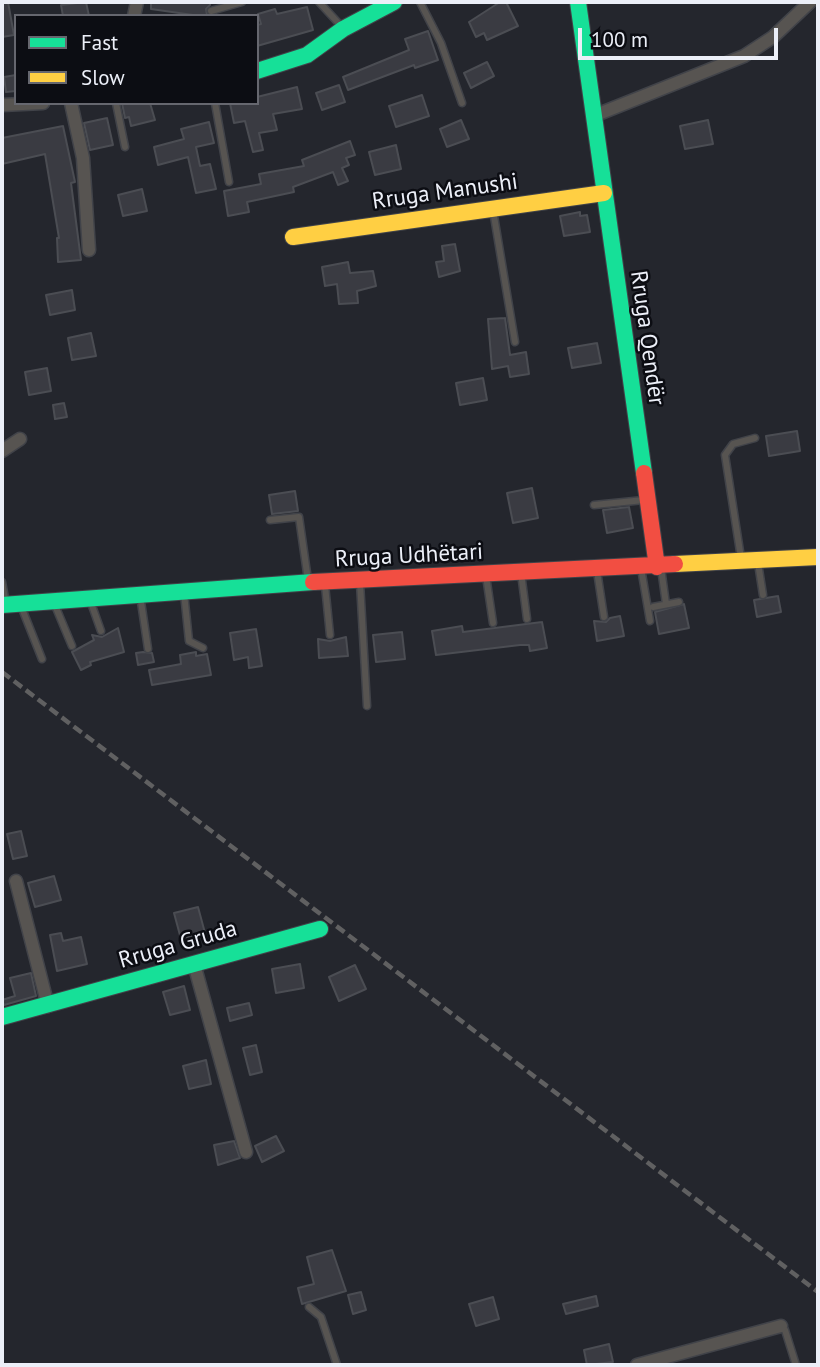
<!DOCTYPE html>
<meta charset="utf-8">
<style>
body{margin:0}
#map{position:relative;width:820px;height:1367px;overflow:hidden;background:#24262d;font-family:"PT Sans",sans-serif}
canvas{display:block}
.frame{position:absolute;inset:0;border:4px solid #eceff8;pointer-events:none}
.legend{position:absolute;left:14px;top:14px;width:245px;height:91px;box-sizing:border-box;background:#0c0d13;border:2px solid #66676f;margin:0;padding:9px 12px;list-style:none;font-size:21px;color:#eceff8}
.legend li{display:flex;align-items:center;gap:14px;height:35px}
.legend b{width:35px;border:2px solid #66676f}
.scale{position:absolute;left:578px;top:28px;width:200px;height:32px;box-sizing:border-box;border:4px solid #eceff8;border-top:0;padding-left:9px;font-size:21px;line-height:24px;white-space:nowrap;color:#eceff8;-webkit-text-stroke:5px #0c0d13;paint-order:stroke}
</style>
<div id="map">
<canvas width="820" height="1367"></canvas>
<div class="frame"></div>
<ul class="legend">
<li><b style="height:9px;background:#16e098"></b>Fast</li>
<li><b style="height:9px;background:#ffcf43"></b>Slow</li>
</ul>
<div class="scale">100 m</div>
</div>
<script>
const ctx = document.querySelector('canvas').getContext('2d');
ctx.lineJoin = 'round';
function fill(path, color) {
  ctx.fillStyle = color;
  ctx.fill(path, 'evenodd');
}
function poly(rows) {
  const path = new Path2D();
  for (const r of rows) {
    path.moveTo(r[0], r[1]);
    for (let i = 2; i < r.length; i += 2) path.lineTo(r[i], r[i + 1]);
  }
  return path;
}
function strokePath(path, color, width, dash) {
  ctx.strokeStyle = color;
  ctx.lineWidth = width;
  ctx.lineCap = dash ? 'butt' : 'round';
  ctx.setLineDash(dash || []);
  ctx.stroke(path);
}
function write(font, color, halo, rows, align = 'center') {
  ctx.font = font + ' "PT Sans",sans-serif';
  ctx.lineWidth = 5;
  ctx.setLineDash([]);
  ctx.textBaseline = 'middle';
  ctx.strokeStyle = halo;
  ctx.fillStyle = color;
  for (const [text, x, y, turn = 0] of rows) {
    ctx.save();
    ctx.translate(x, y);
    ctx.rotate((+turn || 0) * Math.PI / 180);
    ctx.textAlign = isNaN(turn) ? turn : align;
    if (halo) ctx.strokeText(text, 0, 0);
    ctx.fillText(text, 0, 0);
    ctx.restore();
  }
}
const building = poly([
 [2,2,8,2,14,35,2,37,2,2],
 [86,2,89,16,63,16,61,5,86,2],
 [151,2,210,2,210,5,206,9,207,15,193,15,151,9,151,2],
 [500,2,506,2,518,26,487,40,484,33,476,37,469,22,500,2],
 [307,7,313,30,257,46,257,25,261,24,258,14,275,9,277,14,307,7],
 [428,31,438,60,415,68,414,65,348,90,343,77,409,50,405,39,428,31],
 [487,62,494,76,471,88,464,73,487,62],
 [16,75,16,91,6,92,4,77,16,75],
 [339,85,345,102,322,110,316,93,339,85],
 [297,87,302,109,273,114,277,130,259,133,263,150,253,152,245,121,234,123,230,103,257,103,257,97,297,87],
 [422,95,429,116,396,127,389,106,422,95],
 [122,103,150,103,155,120,131,126,129,117,125,118,122,103],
 [107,118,113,145,90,150,84,123,107,118],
 [461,120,469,139,447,147,440,129,461,120],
 [708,120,713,144,685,149,680,126,708,120],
 [209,122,214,143,196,147,200,166,210,164,216,189,196,193,188,157,158,165,154,147,184,139,181,129,209,122],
 [63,126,75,182,71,183,81,260,58,262,57,238,59,238,45,154,2,164,2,138,63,126],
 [350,141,355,155,346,158,349,165,342,168,348,181,338,185,333,172,293,187,294,192,247,202,249,212,228,216,224,191,261,184,259,174,304,166,302,160,350,141],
 [396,145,401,169,375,175,369,152,396,145],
 [142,189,147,211,123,216,118,195,142,189],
 [580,212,580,216,587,215,590,232,564,236,560,216,580,212],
 [455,244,460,271,439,277,436,262,444,261,442,246,455,244],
 [348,262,350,273,373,271,376,286,357,291,358,303,339,304,337,284,325,286,322,267,348,262],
 [72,290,75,310,50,315,46,295,72,290],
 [505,318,510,355,526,352,529,374,510,377,508,366,492,369,488,319,505,318],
 [91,333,96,356,72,360,68,338,91,333],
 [597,343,601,363,572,368,568,348,597,343],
 [47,368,51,391,29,395,25,372,47,368],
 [483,378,487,400,460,405,456,383,483,378],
 [64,403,67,417,55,419,53,405,64,403],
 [797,431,800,451,769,456,766,436,797,431],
 [532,488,538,518,513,523,507,493,532,488],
 [295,491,298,511,272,514,269,495,295,491],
 [629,507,633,528,607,533,603,510,629,507],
 [778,596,781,612,757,617,754,600,778,596],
 [684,604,689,628,659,634,655,612,684,604],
 [620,616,624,636,597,641,594,621,606,622,610,618,620,616],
 [542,622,547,648,530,651,529,645,520,645,436,655,432,631,462,626,463,632,542,622],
 [118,628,124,652,90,662,91,665,81,670,72,652,94,640,92,635,102,637,118,628],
 [256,629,262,666,249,668,248,657,234,660,230,633,256,629],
 [402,632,405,659,376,662,373,635,402,632],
 [346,637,348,656,319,658,318,639,330,641,346,637],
 [143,652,152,653,154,662,138,665,136,653,143,652],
 [196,652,196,656,207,654,211,675,152,685,149,670,181,664,180,655,196,652],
 [21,831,27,856,13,859,7,834,21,831],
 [54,876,61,900,35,907,28,883,54,876],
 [198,907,205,933,181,939,174,913,198,907],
 [61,933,63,941,81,937,87,964,57,971,50,935,61,933],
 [300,964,304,988,276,993,272,969,300,964],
 [355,965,366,989,339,1001,329,977,355,965],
 [31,973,36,996,4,1005,2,1000,15,996,10,978,31,973],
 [184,986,190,1010,170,1015,163,992,184,986],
 [249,1003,252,1015,230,1021,227,1008,249,1003],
 [256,1045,262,1072,250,1075,243,1048,256,1045],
 [206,1060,211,1084,189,1089,183,1066,206,1060],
 [276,1136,284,1151,262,1162,255,1146,276,1136],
 [234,1141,240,1158,218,1165,214,1145,234,1141],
 [332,1250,346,1291,302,1304,298,1288,314,1284,307,1257,332,1250],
 [361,1292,366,1310,353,1314,348,1295,361,1292],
 [596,1296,598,1306,566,1314,563,1304,596,1296],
 [493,1297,499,1319,476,1326,469,1304,493,1297],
 [609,1344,613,1362,587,1365,584,1350,609,1344]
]);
const lane = poly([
 [319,2,342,27],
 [420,2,441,43,462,103],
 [211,11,242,2],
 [116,103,125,147],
 [215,103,229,182],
 [493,210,515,342],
 [594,505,644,500],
 [270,520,299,517,308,580],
 [741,558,725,455,733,444,755,438],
 [758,563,763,595],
 [641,568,650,621],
 [661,568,666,604],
 [597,571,604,617],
 [521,573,527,619],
 [486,576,493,623],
 [2,582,6,604],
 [360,583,367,706],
 [325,585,330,635],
 [184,593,189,641,203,648],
 [140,595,148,649],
 [90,600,101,631],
 [54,603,72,646],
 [21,606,42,659],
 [653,607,679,602],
 [309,1307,321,1317,337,1365],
 [781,1326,785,1330,796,1365]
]);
const street = poly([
 [134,16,137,2],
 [71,103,83,158,89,250],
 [2,105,43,103],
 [596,115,744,56,773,37,810,2],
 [2,451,20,439],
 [16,881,48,1006],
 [194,964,246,1152],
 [637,1365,781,1326]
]);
const fast = poly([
 [578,2,644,473],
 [257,71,307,55,343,29,394,2],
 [2,605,313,582],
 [2,1017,320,929]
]);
const slow = poly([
 [293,237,604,193],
 [675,564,818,557]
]);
const jam = poly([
 [644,473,657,567],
 [313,582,675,564]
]);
const rail = poly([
 [2,672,818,1292]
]);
const streetNames = [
 ["Rruga Manushi",445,192,-8],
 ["Rruga Qendër",647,338,82],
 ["Rruga Udhëtari",409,556,-3],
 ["Rruga Gruda",178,945,-16]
];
fill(building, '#3a3b42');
strokePath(building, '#4b4d53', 2);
strokePath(lane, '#414349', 9);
strokePath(street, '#414349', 15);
strokePath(fast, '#414349', 18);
strokePath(slow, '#414349', 18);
strokePath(jam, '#414349', 18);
strokePath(lane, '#575451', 6);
strokePath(street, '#575451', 12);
strokePath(fast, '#16e098', 16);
strokePath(slow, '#ffcf43', 16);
strokePath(jam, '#f24e42', 16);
strokePath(rail, '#606061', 4.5, [10, 5]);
write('23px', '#eceff8', '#0c0d13', streetNames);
</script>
